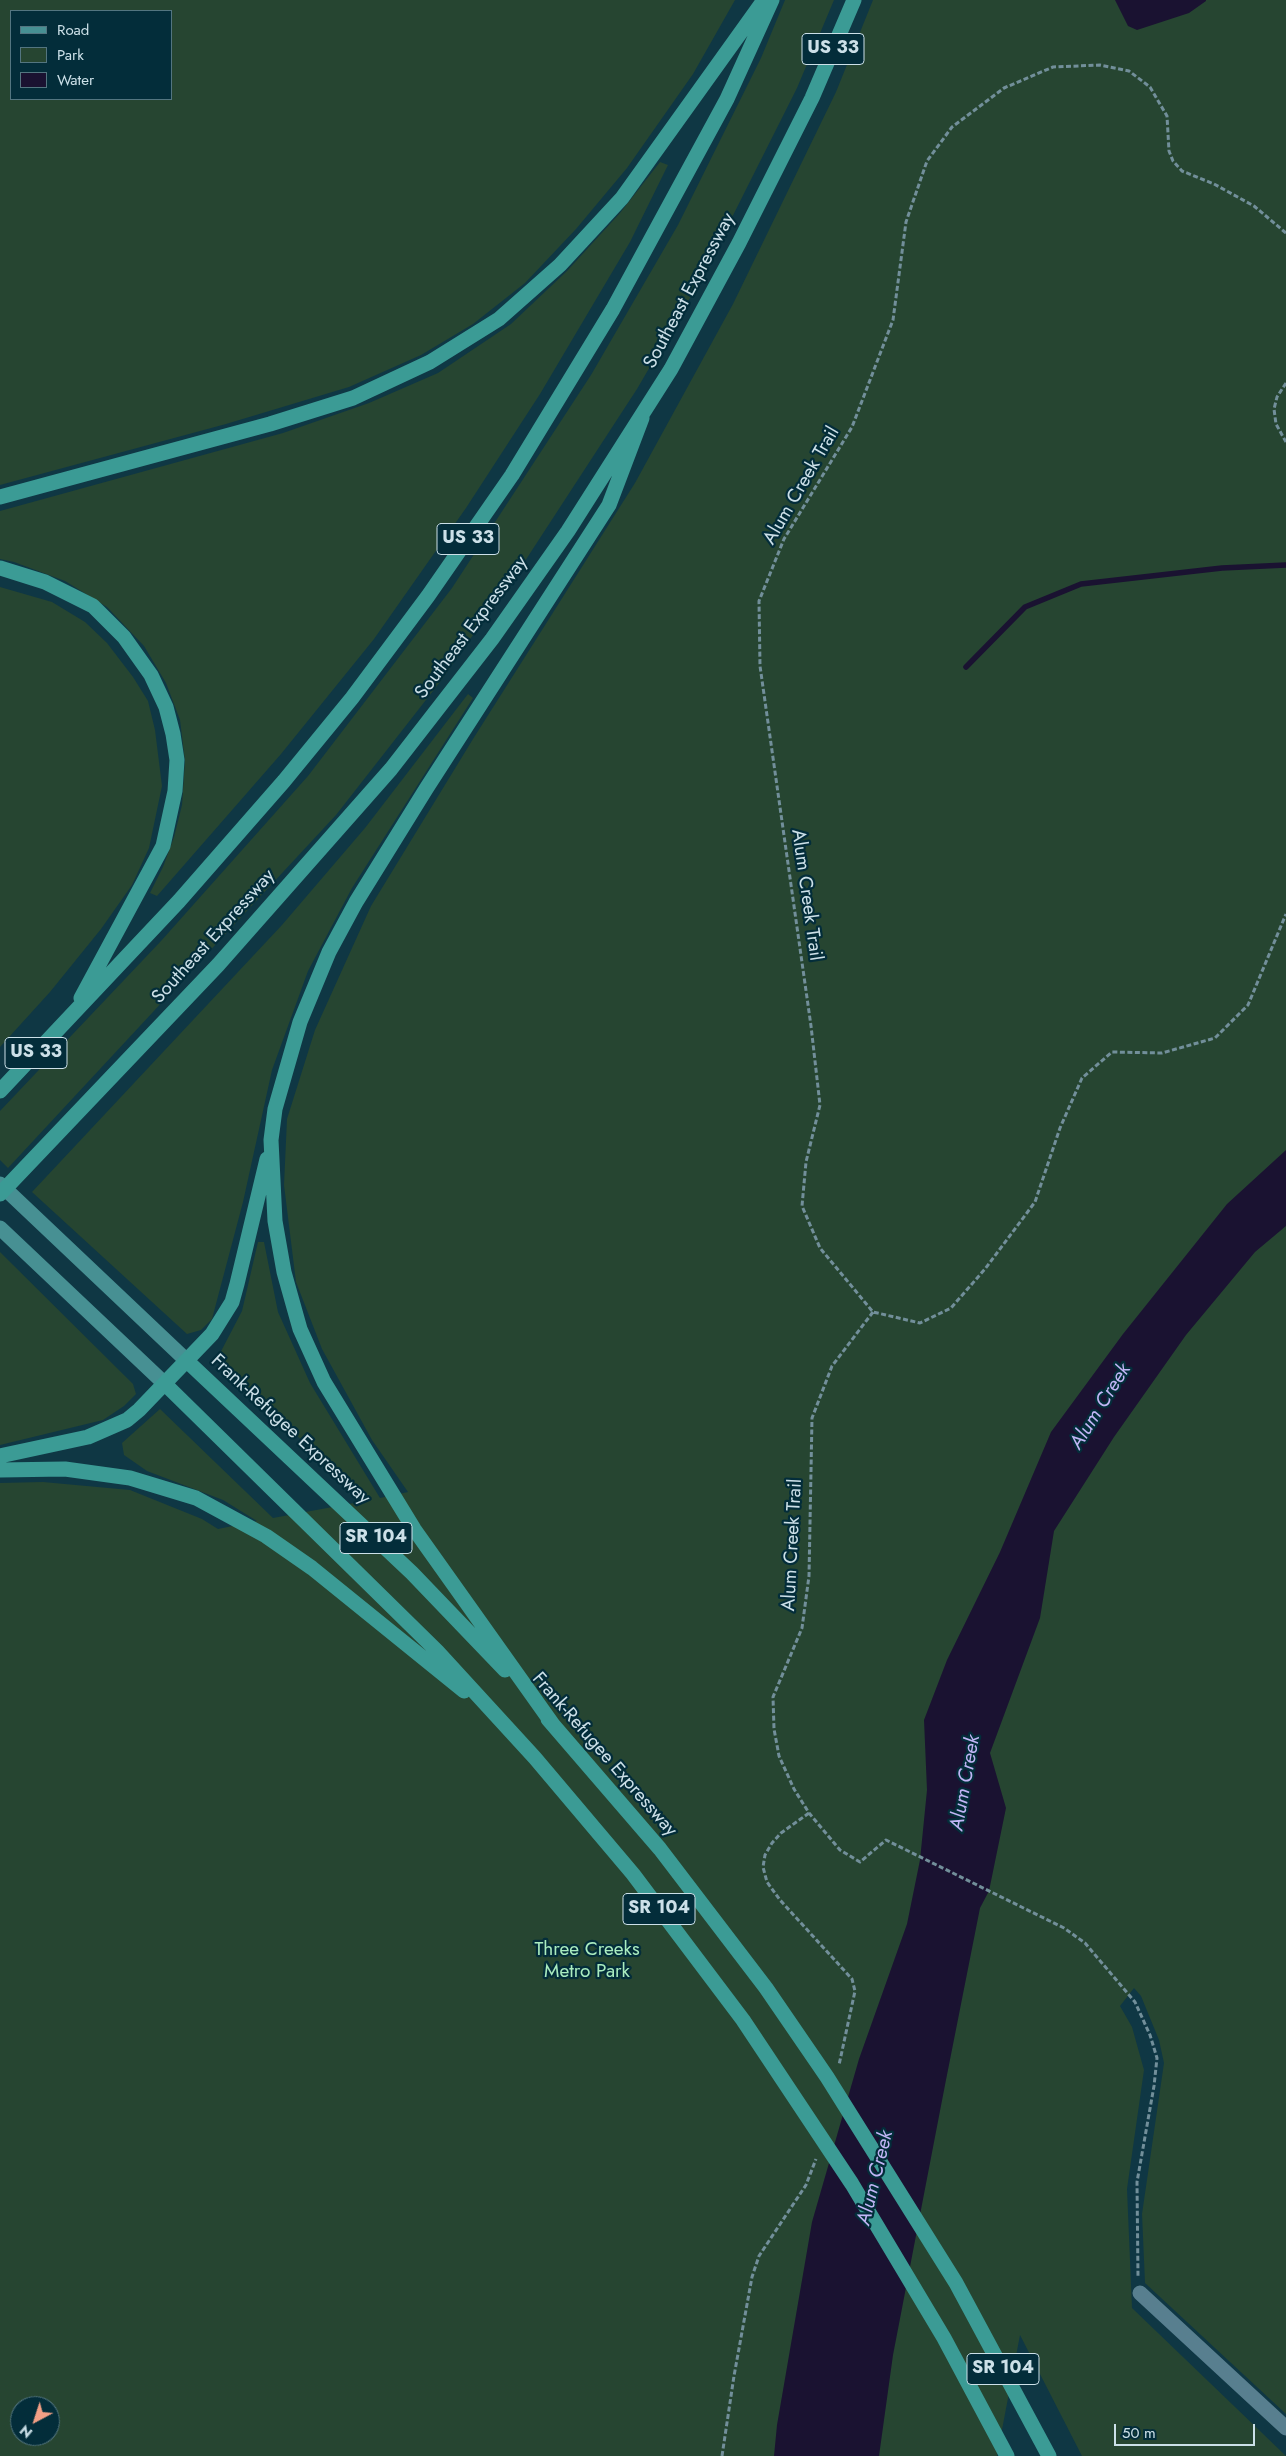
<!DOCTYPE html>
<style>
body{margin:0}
#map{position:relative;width:1286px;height:2456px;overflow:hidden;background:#0f3744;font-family:Jost,sans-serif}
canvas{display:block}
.legend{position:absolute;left:10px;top:10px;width:162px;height:90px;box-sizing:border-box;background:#032d3a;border:1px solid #537580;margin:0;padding:6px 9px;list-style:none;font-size:15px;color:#cce0e8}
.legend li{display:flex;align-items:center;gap:10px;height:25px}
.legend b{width:25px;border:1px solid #537580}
.north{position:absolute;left:10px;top:2396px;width:50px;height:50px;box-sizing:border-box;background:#032d3a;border:1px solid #537580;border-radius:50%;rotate:220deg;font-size:14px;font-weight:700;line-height:20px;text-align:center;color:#cce0e8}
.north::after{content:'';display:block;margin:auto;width:18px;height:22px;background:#f39f85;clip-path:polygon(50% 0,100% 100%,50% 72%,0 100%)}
.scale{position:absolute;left:1114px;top:2424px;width:141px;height:22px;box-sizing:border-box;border:2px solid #cce0e8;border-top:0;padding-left:6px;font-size:15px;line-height:18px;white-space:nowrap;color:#cce0e8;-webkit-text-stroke:4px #032d3a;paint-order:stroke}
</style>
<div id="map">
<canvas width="1286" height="2456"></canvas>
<ul class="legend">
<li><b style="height:6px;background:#479093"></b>Road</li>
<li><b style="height:14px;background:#264531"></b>Park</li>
<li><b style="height:14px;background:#1a1231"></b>Water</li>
</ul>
<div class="north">N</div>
<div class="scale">50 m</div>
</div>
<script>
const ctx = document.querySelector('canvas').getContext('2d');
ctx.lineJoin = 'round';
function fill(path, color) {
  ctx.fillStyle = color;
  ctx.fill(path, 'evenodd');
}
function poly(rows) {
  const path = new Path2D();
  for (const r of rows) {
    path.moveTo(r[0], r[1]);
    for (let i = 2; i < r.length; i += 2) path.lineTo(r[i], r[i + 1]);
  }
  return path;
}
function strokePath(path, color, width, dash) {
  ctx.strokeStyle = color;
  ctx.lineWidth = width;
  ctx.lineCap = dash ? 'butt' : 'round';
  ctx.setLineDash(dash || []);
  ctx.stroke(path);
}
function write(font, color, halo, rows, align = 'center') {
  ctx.font = font + ' Jost,sans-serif';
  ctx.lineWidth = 4.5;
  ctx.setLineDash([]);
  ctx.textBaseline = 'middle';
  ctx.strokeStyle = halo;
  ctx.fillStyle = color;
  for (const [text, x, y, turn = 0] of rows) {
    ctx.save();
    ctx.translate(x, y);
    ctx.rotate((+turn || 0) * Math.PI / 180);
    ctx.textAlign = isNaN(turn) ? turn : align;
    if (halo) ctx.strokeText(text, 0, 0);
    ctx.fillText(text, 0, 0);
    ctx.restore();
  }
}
const green = poly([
 [0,0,735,0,693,74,627,168,576,229,525,283,473,324,421,355,349,387,226,424,0,485],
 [11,11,171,11,171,99,11,99],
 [785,0,834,0,797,88,701,279,637,389,525,561,440,682,336,815,8,1168,0,1160,0,1111,161,941,308,776,452,588,591,375,678,225,761,58],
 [873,0,1286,0,1286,2414,1145,2283,1142,2214,1164,2063,1159,2040,1141,1996,1134,1988,1120,2006,1132,2027,1144,2070,1127,2189,1132,2308,1286,2456,1082,2456,1020,2335,997,2456,0,2456,0,1483,43,1482,130,1490,202,1519,218,1529,257,1521,223,1500,147,1471,124,1455,122,1443,160,1409,273,1518,365,1501,217,1359,242,1311,258,1242,264,1242,278,1312,310,1383,380,1498,408,1492,372,1440,322,1349,296,1282,284,1185,287,1119,315,1030,371,906,473,739,635,483,733,304,836,92],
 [20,2406,50,2406,50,2436,20,2436],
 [660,162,668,165,630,242,540,394,466,508,374,639,281,754,157,896,150,893,163,867,174,837,182,805,185,761,180,720,166,683,144,646,107,607,65,581,14,562,0,559,0,511,283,433,369,403,438,373,511,324,567,271,620,213],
 [0,587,52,602,85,622,107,643,133,677,148,701,155,730,162,786,149,848,132,885,101,929,50,992,0,1047],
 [468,694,473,698,352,888,308,971,272,1070,243,1202,212,1319,201,1330,187,1334,32,1192,282,925,365,828],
 [0,1252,133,1384,136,1394,124,1406,103,1420,0,1445]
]);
const water = poly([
 [1115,0,1206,0,1206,1,1189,13,1137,30,1128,26],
 [1286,1150,1286,1226,1255,1252,1186,1335,1114,1437,1054,1531,1040,1618,990,1753,1006,1808,989,1891,980,1908,945,2085,893,2355,879,2456,774,2456,777,2425,812,2222,859,2059,907,1924,920,1860,927,1790,924,1720,947,1660,1000,1552,1051,1432,1123,1334,1227,1204]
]);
const stream = poly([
 [966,667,1025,607,1081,584,1222,568,1286,565]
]);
const path = poly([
 [1286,233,1254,206,1214,184,1182,171,1173,161,1169,151,1167,116,1150,87,1129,71,1100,65,1053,67,1004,88,952,127,927,161,906,222,893,320,852,427,784,539,759,601,760,666,811,1026,820,1105,806,1162,802,1206,820,1248,873,1312,920,1323,951,1308,985,1269,1035,1202,1060,1128,1082,1078,1112,1052,1162,1053,1215,1038,1248,1005,1286,914],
 [1286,383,1277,397,1274,409,1276,424,1286,442],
 [873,1312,832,1366,812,1418,809,1576,802,1628,773,1697,774,1729,779,1756,794,1789,809,1813,840,1850,860,1862,886,1840,1064,1928,1085,1943,1135,2002,1150,2035,1157,2058,1154,2086,1137,2182,1138,2277],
 [809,1813,781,1833,772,1843,765,1855,763,1867,767,1882,780,1900,852,1979,855,1991,839,2065],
 [722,2456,734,2376,752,2277,759,2256,806,2185,816,2159]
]);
const street = poly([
 [1140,2293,1286,2428]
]);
const primary = poly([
 [0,1184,187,1361],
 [0,1228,165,1384]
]);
const highway = poly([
 [0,497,270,424,353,398,430,362,499,319,560,265,622,198,764,0],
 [0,568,45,582,93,606,124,637,151,675,166,707,173,734,177,760,175,791,163,846,81,998],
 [0,1091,179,901,284,781,352,698,428,596,512,475,613,309,727,99,772,0],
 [0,1194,218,965,391,769,492,639,568,531,671,369,739,243,812,98,854,0],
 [187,1361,412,1573,505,1670],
 [165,1384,437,1651,535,1758,633,1874,743,2020,852,2184,944,2338,1007,2456],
 [0,1456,88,1437,127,1420,139,1410,212,1334,232,1302,237,1284,267,1159],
 [0,1470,65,1469,130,1478,196,1498,266,1536,312,1568,464,1691],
 [548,1719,660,1849,766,1988,827,2077,956,2283,1049,2456],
 [554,1726,414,1529,324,1382,300,1329,284,1272,275,1221,271,1140,275,1109,300,1022,329,952,356,902,426,789,609,505,642,418]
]);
const shields = [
 [833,49,62],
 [468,539,62],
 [36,1053,62],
 [376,1538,72],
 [659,1909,72],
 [1003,2369,72]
];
const shieldNames = [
 ["US 33",833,49],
 ["US 33",468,539],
 ["US 33",36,1053],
 ["SR 104",376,1538],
 ["SR 104",659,1909],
 ["SR 104",1003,2369]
];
const streetNames = [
 ["Southeast Expressway",690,291,-62],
 ["Alum Creek Trail",802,486,-60],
 ["Southeast Expressway",472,628,-53],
 ["Alum Creek Trail",806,895,82],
 ["Southeast Expressway",214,937,-48],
 ["Frank-Refugee Expressway",290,1430,43],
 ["Alum Creek Trail",793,1545,-87],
 ["Frank-Refugee Expressway",604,1755,49]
];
const parkNames = [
 ["Three Creeks",587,1950],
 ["Metro Park",587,1972]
];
const waterNames = [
 ["Alum Creek",1101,1407,-58],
 ["Alum Creek",966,1783,-80],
 ["Alum Creek",876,2178,-76]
];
fill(green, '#264531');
fill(water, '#1a1231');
strokePath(stream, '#1a1231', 5.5);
strokePath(path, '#728f9a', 3, [5, 2.5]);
strokePath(street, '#587f8f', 15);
strokePath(primary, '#479093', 15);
strokePath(highway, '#3b9b95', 15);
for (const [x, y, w] of shields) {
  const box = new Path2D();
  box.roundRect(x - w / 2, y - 15.5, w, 31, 4);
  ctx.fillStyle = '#032d3a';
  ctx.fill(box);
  strokePath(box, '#cce0e8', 1);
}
write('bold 18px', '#cce0e8', null, shieldNames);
write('19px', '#cce0e8', '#032d3a', streetNames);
write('19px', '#aaecbf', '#032d3a', parkNames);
write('italic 20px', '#c1b5f5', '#032d3a', waterNames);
</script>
